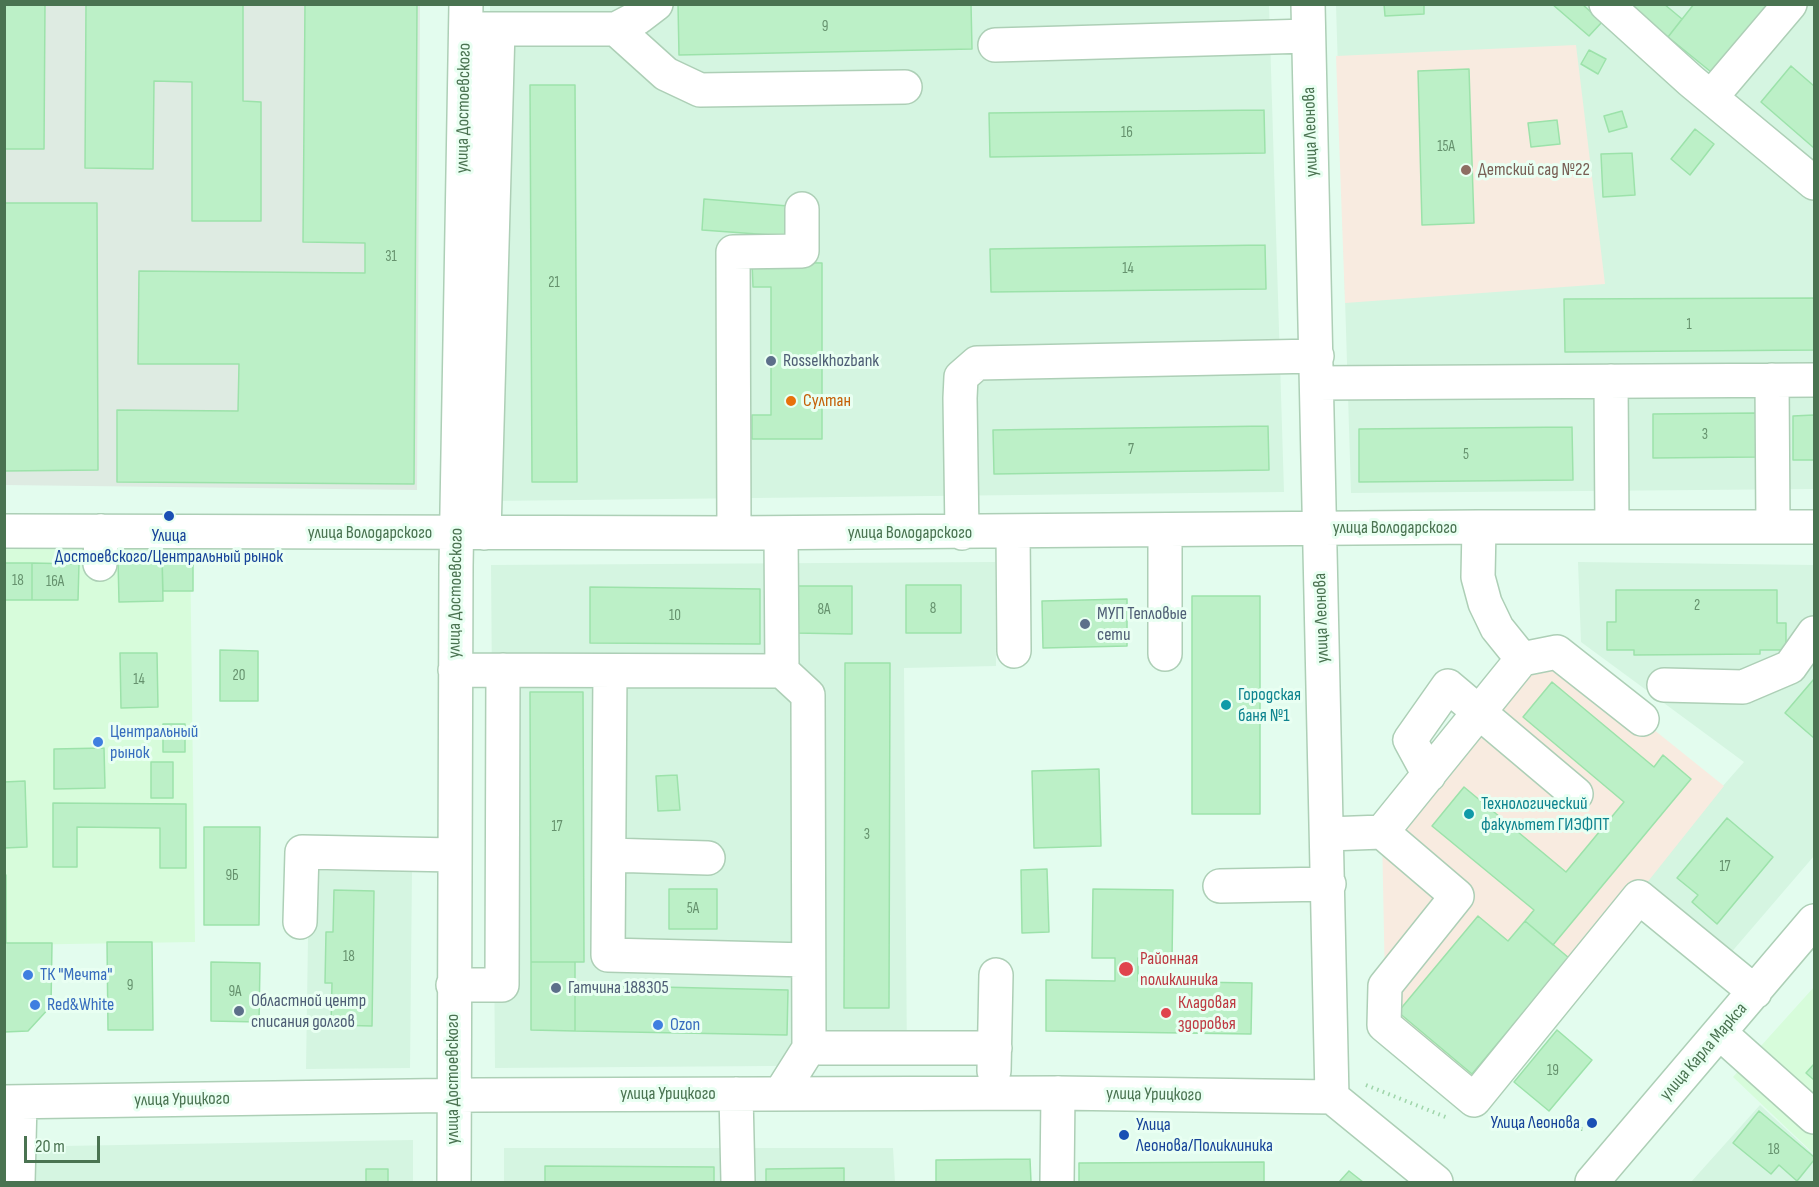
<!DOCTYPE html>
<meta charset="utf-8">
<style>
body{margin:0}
#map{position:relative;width:1819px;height:1187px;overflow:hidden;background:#e3fcee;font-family:"Sofia Sans Condensed",sans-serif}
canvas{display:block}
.frame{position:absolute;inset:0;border:6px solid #4a7351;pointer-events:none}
.scale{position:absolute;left:24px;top:1136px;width:76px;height:27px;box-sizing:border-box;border:3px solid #4a7351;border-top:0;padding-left:8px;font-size:18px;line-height:21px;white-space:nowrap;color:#4a7351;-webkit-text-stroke:4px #e9fff2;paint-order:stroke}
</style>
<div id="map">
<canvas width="1819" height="1187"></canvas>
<div class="frame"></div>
<div class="scale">20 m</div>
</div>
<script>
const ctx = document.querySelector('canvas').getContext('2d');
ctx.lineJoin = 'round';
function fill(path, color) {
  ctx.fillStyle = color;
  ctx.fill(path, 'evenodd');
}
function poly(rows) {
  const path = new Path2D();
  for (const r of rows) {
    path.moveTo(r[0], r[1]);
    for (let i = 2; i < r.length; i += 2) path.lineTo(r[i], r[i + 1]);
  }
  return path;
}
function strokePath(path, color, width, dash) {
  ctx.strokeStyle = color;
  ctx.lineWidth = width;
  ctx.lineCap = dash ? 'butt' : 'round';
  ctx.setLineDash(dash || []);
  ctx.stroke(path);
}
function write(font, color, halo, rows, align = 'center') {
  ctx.font = font + ' "Sofia Sans Condensed",sans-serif';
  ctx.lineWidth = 6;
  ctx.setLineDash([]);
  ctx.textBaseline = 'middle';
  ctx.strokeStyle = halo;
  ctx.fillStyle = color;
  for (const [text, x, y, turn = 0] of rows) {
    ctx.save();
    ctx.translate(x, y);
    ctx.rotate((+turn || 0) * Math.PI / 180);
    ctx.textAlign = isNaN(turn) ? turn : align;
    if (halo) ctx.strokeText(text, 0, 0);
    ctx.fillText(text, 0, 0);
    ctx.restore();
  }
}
const residential = poly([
 [490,5,1269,5,1284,492,490,501],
 [1336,5,1814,5,1814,489,1351,493],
 [995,562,996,666,904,668,907,1065,495,1068,491,565],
 [1578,562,1814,565,1814,856,1729,955,1641,879,1744,762,1581,642],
 [309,871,412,871,410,1068,306,1069],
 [1760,1105,1814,1155,1814,1182,1691,1182],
 [413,1140,413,1182,5,1182,4,1147],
 [504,1148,893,1148,895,1182,504,1182]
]);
const commercial = poly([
 [190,539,195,942,5,945,4,541],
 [1814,987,1814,1154,1733,1077]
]);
const industrial = poly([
 [5,5,420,5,417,490,5,485]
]);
const education = poly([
 [1576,45,1605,284,1345,303,1336,56],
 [1557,652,1724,786,1474,1100,1384,1025,1385,986,1382,832,1522,659]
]);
const building = poly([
 [4,4,45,4,44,149,4,149,4,4],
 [86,4,243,4,243,101,261,102,261,221,192,221,192,82,154,81,153,169,85,168,86,4],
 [305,4,417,4,414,484,117,482,117,410,238,411,239,364,138,364,139,271,365,273,365,243,303,242,305,4],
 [678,4,971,4,972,49,679,55,678,4],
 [1384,4,1424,4,1424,14,1385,16,1384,4],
 [1552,4,1582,4,1602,22,1589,36,1552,4],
 [1628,4,1664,4,1682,19,1668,37,1628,4],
 [1694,4,1775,4,1716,76,1668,37,1694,4],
 [1589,50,1606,59,1598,74,1581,64,1589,50],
 [1791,66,1814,86,1814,148,1761,102,1791,66],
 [1469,69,1474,223,1422,225,1418,71,1469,69],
 [530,85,575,85,577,482,532,482,530,85],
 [1264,110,1265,153,990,157,989,113,1264,110],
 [1622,111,1627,127,1609,132,1604,116,1622,111],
 [1557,120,1560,144,1531,147,1528,123,1557,120],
 [1695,129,1714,144,1690,175,1671,159,1695,129],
 [1632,153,1635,195,1603,197,1601,154,1632,153],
 [704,199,788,206,785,236,702,230,704,199],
 [4,203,97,203,98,470,4,471,4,203],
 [1265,245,1266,289,991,292,990,249,1265,245],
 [752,262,822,263,822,439,752,439,752,415,771,415,771,287,753,287,752,262],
 [1814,298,1814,350,1565,352,1564,299,1814,298],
 [1756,413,1756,457,1653,458,1653,414,1756,413],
 [1814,415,1814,460,1793,460,1793,416,1814,415],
 [1268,426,1269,470,994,474,993,430,1268,426],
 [1572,427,1573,480,1359,482,1359,429,1572,427],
 [162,558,193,558,193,591,163,591,162,558],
 [162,558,163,601,119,602,118,559,162,558],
 [4,563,32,563,32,600,4,600,4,563],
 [32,563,79,564,78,600,32,600,32,563],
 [906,585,961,585,961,633,906,633,906,585],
 [796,586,852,586,852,634,795,633,796,586],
 [590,587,760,589,760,644,590,643,590,587],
 [1616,590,1777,590,1777,623,1786,623,1786,650,1760,650,1760,654,1634,655,1634,650,1607,650,1607,622,1616,622,1616,590],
 [1192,596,1260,596,1260,814,1192,814,1192,596],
 [1127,599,1127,646,1043,648,1042,601,1127,599],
 [220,650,258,651,258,701,220,701,220,650],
 [120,653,157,653,158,707,121,708,120,653],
 [845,663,890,663,889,1008,844,1008,845,663],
 [1814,679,1814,738,1785,713,1814,679],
 [1552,682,1654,767,1663,755,1691,779,1553,945,1525,921,1534,910,1432,826,1464,787,1566,872,1624,802,1523,717,1552,682],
 [530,692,583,692,584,962,531,962,530,692],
 [163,724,185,724,185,752,163,752,163,724],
 [104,748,105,788,54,789,54,749,104,748],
 [151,762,173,762,173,798,151,798,151,762],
 [1099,769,1101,846,1034,848,1032,771,1099,769],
 [677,775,680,810,658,811,656,776,677,775],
 [25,781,27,847,4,848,4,782,25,781],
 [53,803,186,804,186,868,160,868,160,828,77,827,77,867,53,867,53,803],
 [1727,818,1773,857,1717,924,1692,902,1698,895,1677,878,1727,818],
 [204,827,260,827,259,925,204,925,204,827],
 [1047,869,1049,932,1022,933,1021,870,1047,869],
 [4,875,6,875,6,943,4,943,4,875],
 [669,889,717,889,717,929,669,929,669,889],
 [1093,889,1173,890,1172,959,1138,958,1138,981,1252,983,1251,1034,1046,1031,1046,980,1115,981,1115,958,1092,958,1093,889],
 [334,890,374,891,372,1026,331,1025,332,983,325,983,326,932,333,932,334,890],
 [1478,916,1508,941,1525,921,1569,958,1472,1074,1398,1012,1478,916],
 [107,942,152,942,153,1030,108,1030,107,942],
 [4,943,52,943,51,1006,28,1031,4,1032,4,943],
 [211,962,260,963,259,1022,211,1021,211,962],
 [531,962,575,962,575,1031,531,1030,531,962],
 [575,985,788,990,787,1035,575,1031,575,985],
 [1557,1030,1592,1060,1549,1111,1514,1082,1557,1030],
 [1814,1064,1814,1080,1806,1073,1814,1064],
 [1759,1111,1814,1157,1814,1160,1797,1181,1779,1165,1771,1174,1733,1143,1759,1111],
 [1030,1159,1031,1182,936,1182,936,1160,1030,1159],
 [1264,1162,1264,1182,1079,1182,1079,1163,1264,1162],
 [545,1166,714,1167,714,1182,545,1182,545,1166],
 [844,1168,844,1182,766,1182,766,1169,844,1168],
 [366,1169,388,1169,388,1182,366,1182,366,1169],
 [1349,1171,1363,1182,1339,1182,1349,1171]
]);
const path = poly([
 [1366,1085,1448,1118],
 [1491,1125,1583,1129]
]);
const minor = poly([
 [1308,4,1332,1097,1436,1182],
 [1606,4,1691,81,1814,183],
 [476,29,616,29,639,17,656,4],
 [616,29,666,74,700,90,905,87],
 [995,45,1308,36],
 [1712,96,1790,4],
 [1772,380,1773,527],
 [1611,381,1612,527],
 [1317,383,1814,380],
 [1479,527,1478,577,1485,603,1497,628,1522,659],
 [4,531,734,533,1479,527,1814,527],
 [1013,532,1014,651],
 [484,533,498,29],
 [734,533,733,252,802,251,802,209],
 [962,533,960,398,961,377,977,363,1317,356],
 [100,564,101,531],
 [1165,654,1165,531],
 [455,670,782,671],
 [610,671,608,955,808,960],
 [1664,685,1743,687,1790,667,1814,633],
 [1642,719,1557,652,1522,659,1382,832,1457,896,1385,986,1384,1025,1474,1100,1639,897,1755,992],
 [1429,775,1410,740,1448,686,1576,794],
 [1328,834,1382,832],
 [609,855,708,858],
 [1220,886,1329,884],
 [300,922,302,852,454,855],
 [453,985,502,985,503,670],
 [1720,1033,1814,1117],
 [809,1048,995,1048],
 [994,1071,996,975],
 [736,1094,738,1182],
 [780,1094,809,1048,808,695,782,671,781,533],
 [4,1102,477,1095,1058,1093,1332,1097],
 [18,1182,20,1102],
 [454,1182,456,566,466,4],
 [1057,1182,1058,1093],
 [1592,1182,1814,921]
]);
const markers = [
 [1466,170,6,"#8d6e63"],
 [771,361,6,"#5c6f8a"],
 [791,401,6,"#e8710a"],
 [169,516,6,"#1a4fb4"],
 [1085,624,6,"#5c6f8a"],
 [1226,705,6,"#0f9aa8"],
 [98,742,6,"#3f7fe0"],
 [1469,814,6,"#0f9aa8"],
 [1126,969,8,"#e0444e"],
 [28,975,6,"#3f7fe0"],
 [556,988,6,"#5c6f8a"],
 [35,1005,6,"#3f7fe0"],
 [239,1011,6,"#5c6f8a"],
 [1166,1013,6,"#e0444e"],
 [658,1025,6,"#3f7fe0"],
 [1592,1123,6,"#1a4fb4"],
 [1124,1135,6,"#1a4fb4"]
];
const numberNames = [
 ["9",825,27],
 ["16",1127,133],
 ["15А",1446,147],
 ["31",391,257],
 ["14",1128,269],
 ["21",554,283],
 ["1",1689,325],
 ["3",1705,435],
 ["7",1131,450],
 ["5",1466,455],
 ["18",18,581],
 ["16А",55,582],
 ["2",1697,606],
 ["8",933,609],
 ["8А",824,610],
 ["10",675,616],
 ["20",239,676],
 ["14",139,680],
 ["17",557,827],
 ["3",867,835],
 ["17",1725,867],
 ["9Б",232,876],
 ["5А",693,909],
 ["18",349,957],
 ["9",130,986],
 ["9А",235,992],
 ["19",1553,1071],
 ["18",1774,1150]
];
const streetNames = [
 ["улица Достоевского",464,108,-89],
 ["улица Леонова",1311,132,-92],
 ["улица Володарского",1395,528],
 ["улица Володарского",370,533],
 ["улица Володарского",910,533],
 ["улица Достоевского",456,593,-89],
 ["улица Леонова",1322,618,-92],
 ["улица Карла Маркса",1704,1052,-49],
 ["улица Достоевского",453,1079,-90],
 ["улица Урицкого",668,1094],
 ["улица Урицкого",1154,1095,1],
 ["улица Урицкого",182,1100,-1]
];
const educationNames = [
 ["Детский сад №22",1478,170]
];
const serviceNames = [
 ["Rosselkhozbank",783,361],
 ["МУП Тепловые",1097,614],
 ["сети",1097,635],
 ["Гатчина 188305",568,988],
 ["Областной центр",251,1001],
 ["списания долгов",251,1022]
];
const foodNames = [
 ["Султан",803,401]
];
const transitNames = [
 ["Улица",169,536],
 ["Достоевского/Центральный рынок",169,557],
 ["Улица Леонова",1580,1123,"right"],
 ["Улица",1136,1125,"left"],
 ["Леонова/Поликлиника",1136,1146,"left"]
];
const cultureNames = [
 ["Городская",1238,695],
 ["баня №1",1238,716],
 ["Технологический",1481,804],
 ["факультет ГИЭФПТ",1481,825]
];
const shopNames = [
 ["Центральный",110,732],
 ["рынок",110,753],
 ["ТК \"Мечта\"",40,975],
 ["Red&White",47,1005],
 ["Ozon",670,1025]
];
const healthNames = [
 ["Районная",1140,959],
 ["поликлиника",1140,980],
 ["Кладовая",1178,1003],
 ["здоровья",1178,1024]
];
fill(residential, '#d5f5e1');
fill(commercial, '#d7fcdb');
fill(industrial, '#deebe2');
fill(education, '#f8ebe0');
fill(building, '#bcf0c7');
strokePath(building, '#9ce2aa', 1.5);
strokePath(minor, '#adcfb6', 36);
strokePath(path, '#9fd5aa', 4, [1.5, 4.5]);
strokePath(minor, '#fff', 33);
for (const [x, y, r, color] of markers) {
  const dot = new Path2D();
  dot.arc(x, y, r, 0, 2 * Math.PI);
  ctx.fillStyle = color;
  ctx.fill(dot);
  strokePath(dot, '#e9fff2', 2);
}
write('15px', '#66926e', null, numberNames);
write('18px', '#4a7351', '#e9fff2', streetNames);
write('18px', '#785e54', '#e9fff2', educationNames, 'left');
write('18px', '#4e5e75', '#e9fff2', serviceNames, 'left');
write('18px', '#c56008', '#e9fff2', foodNames, 'left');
write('18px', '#164399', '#e9fff2', transitNames);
write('18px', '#0d838f', '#e9fff2', cultureNames, 'left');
write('18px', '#366cbe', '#e9fff2', shopNames, 'left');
write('18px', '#be3a42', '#e9fff2', healthNames, 'left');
</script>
